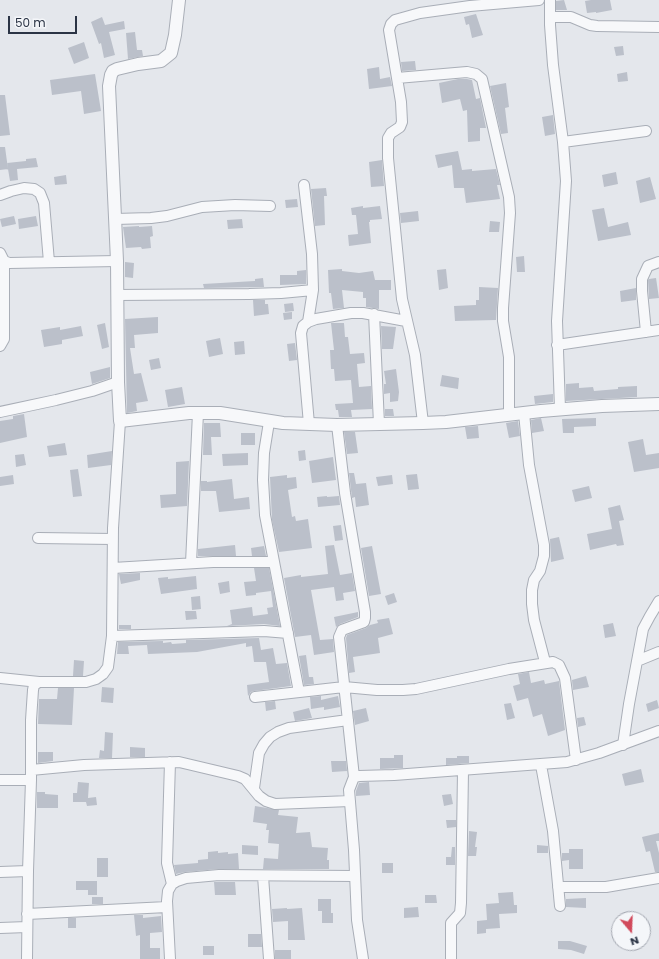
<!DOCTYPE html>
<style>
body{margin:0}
#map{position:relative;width:659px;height:959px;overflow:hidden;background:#e4e7ec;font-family:Poppins,sans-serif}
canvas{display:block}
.north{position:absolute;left:611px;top:911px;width:40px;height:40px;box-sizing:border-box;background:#f4f6f9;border:1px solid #a4a8b1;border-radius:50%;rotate:161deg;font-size:11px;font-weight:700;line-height:16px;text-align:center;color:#2b3445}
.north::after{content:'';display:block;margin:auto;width:14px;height:18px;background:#d1495b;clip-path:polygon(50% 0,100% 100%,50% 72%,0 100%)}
.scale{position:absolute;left:8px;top:16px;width:69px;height:18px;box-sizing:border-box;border:2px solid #2b3445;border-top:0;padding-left:5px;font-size:12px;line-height:14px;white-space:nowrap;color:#2b3445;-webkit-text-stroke:3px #f4f6f9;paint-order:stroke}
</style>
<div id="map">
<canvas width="659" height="959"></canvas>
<div class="north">N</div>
<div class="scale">50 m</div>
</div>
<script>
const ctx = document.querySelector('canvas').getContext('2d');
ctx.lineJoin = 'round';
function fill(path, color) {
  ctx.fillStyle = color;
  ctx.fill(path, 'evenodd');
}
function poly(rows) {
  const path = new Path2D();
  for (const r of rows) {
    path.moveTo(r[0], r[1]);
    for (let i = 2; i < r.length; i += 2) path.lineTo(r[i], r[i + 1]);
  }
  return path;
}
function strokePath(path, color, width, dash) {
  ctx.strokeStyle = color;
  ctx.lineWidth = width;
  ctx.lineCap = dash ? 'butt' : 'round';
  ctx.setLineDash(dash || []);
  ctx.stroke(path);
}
const building = poly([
 [564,0,567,10,556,10,556,1],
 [591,0,610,0,612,10,596,13,596,12,587,13,585,1],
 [476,14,483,35,472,38,469,24,466,25,464,17],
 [102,17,105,25,124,21,125,29,109,32,115,55,104,58,101,43,99,44,91,22],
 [135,32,137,50,142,50,143,56,128,59,126,33],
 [84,42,89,58,74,64,68,48],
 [623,46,624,55,616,56,614,47],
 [415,61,416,70,402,71,401,62],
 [379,67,380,79,390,77,392,86,369,89,367,69],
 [627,72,628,81,618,82,617,74],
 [95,74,101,111,84,114,81,91,52,95,50,80],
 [458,79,467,79,472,80,476,99,480,98,486,128,480,128,480,141,468,142,467,110,463,111,460,99,442,103,439,83],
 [506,83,509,107,505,108,508,133,501,134,490,86],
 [0,95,5,95,10,135,0,136],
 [553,115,555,134,545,136,542,117],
 [0,147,5,147,8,169,0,170],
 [458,151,462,170,472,169,472,171,496,169,500,185,497,185,500,199,466,203,464,188,454,188,452,165,438,168,435,155],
 [36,158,38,167,17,169,18,180,10,181,7,163,26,161,26,159],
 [382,160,384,186,371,187,369,162],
 [616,172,618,184,604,187,602,175],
 [66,175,67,184,55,185,54,177],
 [650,177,656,199,640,203,636,181],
 [326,188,327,196,324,196,325,225,315,226,311,189],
 [297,199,298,207,286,208,285,200],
 [363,206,363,208,380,206,382,219,370,220,370,222,369,222,371,243,349,246,348,235,358,234,356,215,352,215,351,208],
 [604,208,608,227,628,222,631,235,598,241,592,210],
 [418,211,419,221,401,223,400,213],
 [14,216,16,224,2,227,0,219],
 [36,216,38,226,19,229,18,219],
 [242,219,243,228,228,229,227,220],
 [490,221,500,222,499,232,489,232],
 [139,226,139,227,152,226,153,236,150,237,151,248,142,249,141,247,126,248,123,227],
 [524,256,525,272,517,272,516,257],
 [125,262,134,263,133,278,125,277],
 [342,269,342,271,359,273,373,271,375,280,391,280,391,290,379,290,379,309,366,307,366,298,363,298,363,292,342,290,344,308,333,309,331,293,329,293,328,270],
 [446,269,448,288,439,290,437,270],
 [306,270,306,284,280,285,280,275,297,275,297,271],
 [263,278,264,287,204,288,203,284,255,281,255,279],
 [656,278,659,298,649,299,648,280,649,279],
 [479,287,498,288,496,320,455,321,454,306,476,305,476,300,479,300],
 [636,288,636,300,621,302,620,291],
 [253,300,265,300,265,304,268,304,269,314,254,316],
 [293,303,294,311,285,312,284,304],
 [292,312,292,319,284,320,283,313],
 [158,317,158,333,134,335,135,348,130,348,134,374,141,373,148,401,136,403,137,411,127,413,125,319],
 [105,323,109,347,102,349,97,325],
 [331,323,344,323,345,337,348,337,350,354,364,353,365,363,357,364,359,387,371,386,372,409,351,410,352,417,339,417,338,410,336,410,335,404,353,403,351,380,335,381,334,369,331,369,330,350,334,350],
 [81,326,83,336,62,340,62,344,44,347,41,330,60,327,60,330],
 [381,326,396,327,393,349,382,349],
 [220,338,223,354,209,357,206,341],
 [244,341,245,354,235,355,234,342],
 [295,343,297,360,289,361,287,344],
 [159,358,161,368,151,370,149,360],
 [110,367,110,378,92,384,90,372],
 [396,369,399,392,398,401,390,402,390,393,384,394,384,384,386,384,384,371],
 [442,375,459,378,458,389,440,386],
 [579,383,579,388,593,387,594,391,618,389,618,387,637,386,637,397,566,401,566,384],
 [182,387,185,404,168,407,165,390],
 [553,394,553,402,535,404,534,396],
 [385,409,393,409,394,416,385,416],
 [24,414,27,437,0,443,0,421,13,419,13,416],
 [541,418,544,431,532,433,531,420],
 [596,418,596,426,574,427,574,433,563,433,562,419],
 [518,421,520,436,509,438,506,423],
 [204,423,220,423,221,437,211,437,212,455,203,455],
 [478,426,479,438,467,439,465,427],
 [344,432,355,432,358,453,347,454],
 [241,433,255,433,255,445,241,445],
 [643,439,646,455,659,453,659,468,634,472,628,442],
 [65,443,67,455,49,457,47,446],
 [305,450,306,460,299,461,298,451],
 [112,451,111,465,88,468,87,455],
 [248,453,248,465,223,466,222,454],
 [24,454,26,465,16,467,15,455],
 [333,457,336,480,312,483,309,461],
 [189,461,187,506,161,508,160,495,176,494,176,462],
 [78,469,82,496,73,497,70,470],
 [349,473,354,473,356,484,366,483,369,505,356,507,355,497,352,498],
 [417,474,419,489,408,490,406,475],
 [13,475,14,484,0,486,0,477],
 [287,475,287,478,296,477,297,488,288,490,292,517,295,516,296,521,308,519,312,548,279,552,272,520,270,477],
 [392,475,393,484,378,486,376,477],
 [232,479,234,499,249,497,250,509,219,512,216,491,201,491,201,481,207,481,207,482],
 [589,486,592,498,575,502,572,490],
 [327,496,327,497,339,496,340,505,318,507,317,497],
 [620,505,624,520,619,521,624,545,617,546,616,544,590,550,587,534,612,529,608,508],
 [341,525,343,540,335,541,333,526],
 [559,537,564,559,551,562,550,539],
 [235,545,236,556,198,556,198,549],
 [334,545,340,575,352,573,355,591,343,593,344,600,336,601,334,587,311,590,320,640,333,639,334,652,314,655,311,635,295,637,284,578,301,575,301,577,328,574,325,546],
 [264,546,266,556,252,556,251,548],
 [372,546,381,594,369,596,361,548],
 [254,568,269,568,280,626,264,624,227,626,232,624,230,610,252,607,253,616,268,614,267,608,273,607,271,591,256,593,256,595,246,596,244,582,256,581],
 [140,573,140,580,121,584,119,574],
 [196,576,197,589,161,594,158,578,168,577,168,579],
 [229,581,230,592,220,594,218,583],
 [394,593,397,602,388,605,385,596],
 [200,596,201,609,192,610,191,597],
 [185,611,196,611,197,619,186,620],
 [358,612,358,617,340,624,336,627,334,617],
 [389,618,393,634,378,638,380,653,353,657,355,672,349,673,346,638,347,635,366,628,370,625,378,623,377,620],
 [613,623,616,636,605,638,603,625],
 [119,625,131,625,131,629,119,629],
 [259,638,261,650,273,648,276,664,287,663,291,686,254,691,251,692,248,696,247,685,269,682,266,662,254,662,252,646,246,647,246,643,197,652,148,654,147,645,128,646,129,654,117,654,118,642,163,641,163,643,171,642,172,644,186,643,186,640],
 [306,655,309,677,313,677,314,684,304,685,299,656],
 [74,660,84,661,83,676,73,676],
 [529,672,531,683,544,680,545,684,559,681,565,730,548,736,542,714,533,717,528,698,517,701,513,686,520,684,518,674],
 [586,676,589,687,573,690,572,680],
 [102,687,114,688,113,703,101,702],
 [58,688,74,688,72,725,38,724,39,699,57,699],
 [321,696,321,700,338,696,340,707,324,710,324,707,311,709,310,697],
 [657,700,659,708,648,712,646,704],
 [275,701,276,709,266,711,265,702],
 [511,703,515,718,507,720,504,704],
 [309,708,312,718,295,721,293,712],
 [366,708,369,721,355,725,353,711],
 [584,717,586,725,578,727,577,718],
 [105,732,113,733,112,758,99,758,100,750,104,751],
 [130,747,145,748,145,757,130,757],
 [38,752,53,752,53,761,38,763],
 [394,755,403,755,403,768,380,769,380,758,394,758],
 [457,756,469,756,469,763,446,765,446,758,457,758],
 [331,761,346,761,347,771,332,772],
 [641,769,644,782,625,786,622,774],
 [78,782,89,783,88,798,96,797,97,805,87,806,86,802,73,802,73,793,77,793],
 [369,782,370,795,356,796,356,791,359,783],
 [37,792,45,792,45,794,58,795,58,808,37,808],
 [451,794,453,804,444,806,442,795],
 [255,806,279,810,278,815,298,817,296,833,310,832,312,847,328,848,327,860,329,860,329,869,263,869,264,858,278,859,279,844,268,843,269,830,266,830,267,824,253,822],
 [446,820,456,820,456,827,447,828],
 [469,831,477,832,475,847,477,847,476,856,468,856],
 [659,833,659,841,656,841,659,853,659,872,655,872,650,851,646,852,642,837],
 [242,845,258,846,258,855,242,854],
 [537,845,548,846,548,853,537,853],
 [452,847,455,847,455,865,446,865,446,857,451,857],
 [569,849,583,849,583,869,569,869,569,860,562,861,562,853,569,853],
 [218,851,218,853,228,852,228,854,238,853,239,869,218,869,185,872,176,874,174,865,198,863,198,860,208,859,208,852],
 [97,858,108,858,108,877,97,877],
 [382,863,393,863,393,873,382,873],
 [76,881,97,881,97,895,88,895,88,890,76,890],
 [214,882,235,882,236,895,215,895],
 [513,892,514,905,517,905,517,913,499,914,500,928,486,929,486,933,477,934,477,921,487,920,486,904,499,903,498,893],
 [425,895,436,895,437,903,425,903],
 [92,897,103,897,103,904,92,904],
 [586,898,586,908,566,907,566,899],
 [318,899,331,899,331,913,333,913,333,923,322,923,322,911,318,911],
 [418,907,419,917,404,918,404,908],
 [287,908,287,909,302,908,305,940,288,940,288,921,273,922,272,909],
 [134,915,143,915,143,918,161,916,162,932,150,933,150,948,160,948,160,959,140,959,140,935,136,936],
 [68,918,76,918,76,928,68,928],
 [248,934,261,934,262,947,248,947],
 [558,941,570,941,587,946,584,954,571,950,558,949],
 [203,946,214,946,214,955,203,955],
 [275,950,291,950,291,959,275,959]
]);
const minor = poly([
 [550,0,550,25,553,65,563,142,566,181,557,321,560,409],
 [550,17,571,17,590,25,597,26,659,27],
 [397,78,467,72,476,74,482,79,509,197,510,213,503,308,503,321,509,357,509,415],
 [563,142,646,131],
 [304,185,312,254,313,290,308,322],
 [0,195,11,191,24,188,34,189,40,193,44,203,49,262],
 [115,219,151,218,167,216,202,207,235,205,270,206],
 [0,253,4,261,9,263,117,261],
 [117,295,249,294,281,293,313,290],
 [374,314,379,424],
 [646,332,642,291,642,279,648,266,659,262],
 [557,345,659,330],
 [0,346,4,339,4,261],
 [0,412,56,400,92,391,118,382],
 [524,413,529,465,544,545,544,556,540,571,534,580,532,590,532,604,534,620,545,662],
 [269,422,264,453,263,480,265,515,299,692],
 [423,423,415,355,402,299,388,158,388,138,391,133,400,127,402,122,401,102,389,30,391,24,395,20,420,13,470,6,539,0],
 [309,424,301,333,303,326,308,322,316,319,351,313,363,313,406,321],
 [337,425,345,493,365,612,365,618,364,622,342,630,339,637,354,777],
 [38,538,113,539],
 [191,563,198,413],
 [113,568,213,562,274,562],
 [112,636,264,631,288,633],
 [637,661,659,652],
 [0,678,39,682],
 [255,697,344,687,377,690,403,690,416,689,509,669,553,662,559,665,565,678,576,760],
 [623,745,629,704,643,629,650,616,659,601],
 [170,762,167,863,172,884],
 [541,765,553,831,560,906],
 [31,770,84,765,179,762,238,776,245,779,259,796,266,801,275,804,350,801],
 [0,780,31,780],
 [254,788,259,753,264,744,270,737,278,732,289,728,348,720],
 [0,872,28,871],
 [263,876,269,959],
 [558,887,606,887,659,878],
 [27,914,167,907],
 [0,928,27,927],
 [27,959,28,871,31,780,31,720,33,690,34,685,39,682,86,682,96,679,103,674,108,667,112,636,113,528,120,421],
 [170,959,167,901,168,891,172,884,177,881,186,878,219,875,354,876],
 [363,959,357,920,354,850,349,790,354,777,359,776,394,775,567,762,599,753,659,731],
 [451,959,451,923,460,913,461,903,463,771]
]);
const tertiary = poly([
 [179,0,175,35,171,53,161,61,138,64,117,69,113,71,111,75,109,86,117,261,118,382,120,421,189,413,220,413,283,423,337,425,423,423,446,422,541,411,602,406,659,404]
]);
fill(building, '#bbc0ca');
strokePath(minor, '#a9aeb7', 12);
strokePath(tertiary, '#a9aeb7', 14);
strokePath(minor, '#f7f8fa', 10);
strokePath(tertiary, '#f7f8fa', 12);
</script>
